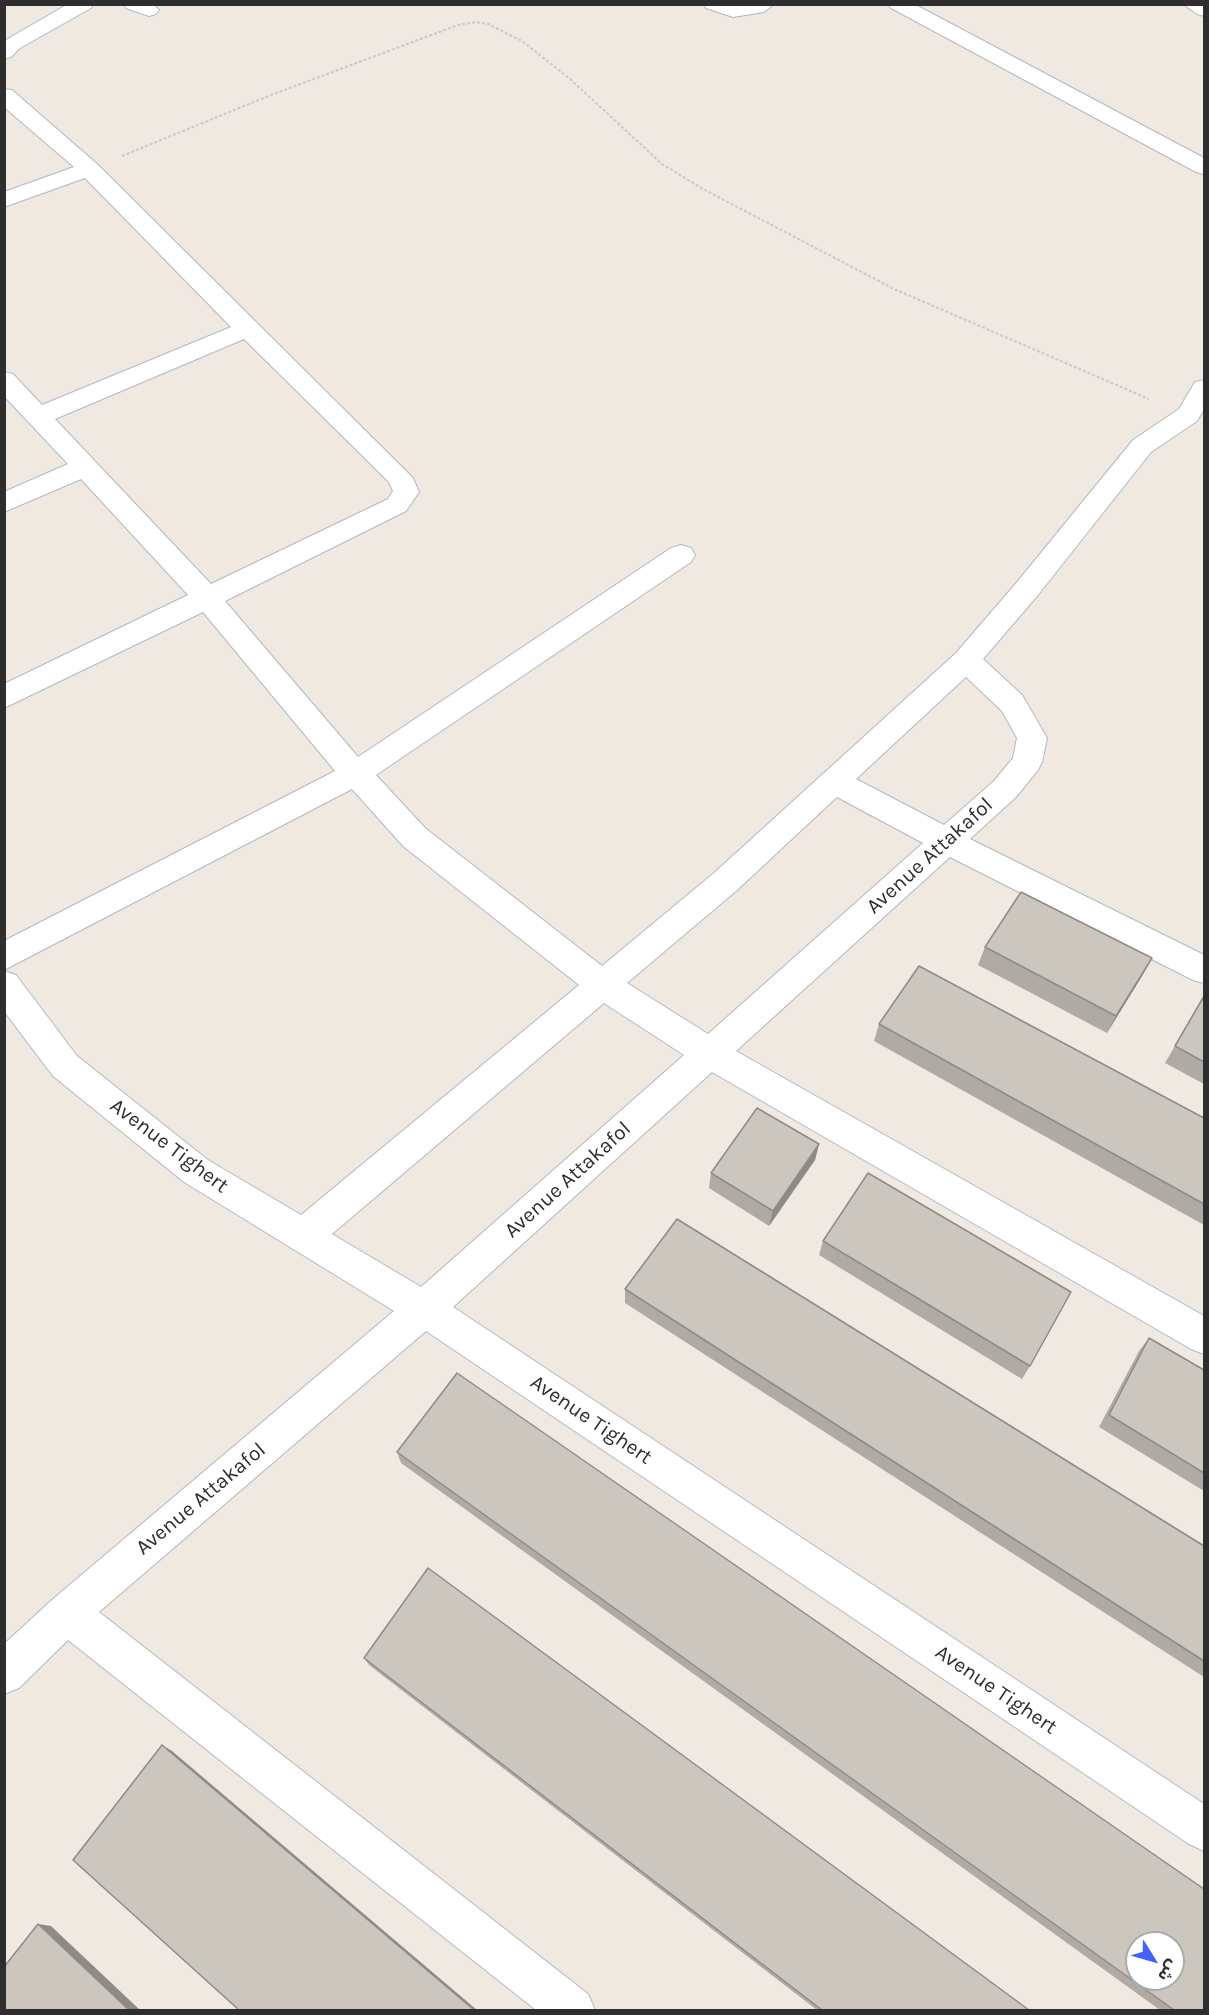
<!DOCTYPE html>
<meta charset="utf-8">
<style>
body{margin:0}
#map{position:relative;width:1209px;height:2015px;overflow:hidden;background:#efe9e1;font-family:Karla,"Noto Sans Arabic",sans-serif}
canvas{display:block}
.frame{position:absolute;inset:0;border:6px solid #2e2e2e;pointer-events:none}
.north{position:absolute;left:1125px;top:1931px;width:60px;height:60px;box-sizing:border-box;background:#fff;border:2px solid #ababab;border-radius:50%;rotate:127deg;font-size:16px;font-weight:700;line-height:24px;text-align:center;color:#2e2e2e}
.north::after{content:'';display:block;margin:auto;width:21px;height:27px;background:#4264fb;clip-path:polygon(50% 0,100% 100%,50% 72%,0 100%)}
</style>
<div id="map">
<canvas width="1209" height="2015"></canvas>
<div class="frame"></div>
<div class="north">ش</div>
</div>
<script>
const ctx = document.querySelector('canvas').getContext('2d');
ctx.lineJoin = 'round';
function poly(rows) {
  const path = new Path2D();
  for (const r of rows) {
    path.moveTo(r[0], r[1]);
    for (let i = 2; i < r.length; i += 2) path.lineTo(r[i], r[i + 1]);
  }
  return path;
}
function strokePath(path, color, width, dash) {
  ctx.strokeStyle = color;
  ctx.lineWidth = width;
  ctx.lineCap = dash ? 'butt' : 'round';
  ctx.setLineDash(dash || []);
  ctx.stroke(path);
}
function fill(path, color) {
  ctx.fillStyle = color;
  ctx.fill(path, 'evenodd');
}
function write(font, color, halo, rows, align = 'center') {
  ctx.font = font + ' Karla,sans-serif';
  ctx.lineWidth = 5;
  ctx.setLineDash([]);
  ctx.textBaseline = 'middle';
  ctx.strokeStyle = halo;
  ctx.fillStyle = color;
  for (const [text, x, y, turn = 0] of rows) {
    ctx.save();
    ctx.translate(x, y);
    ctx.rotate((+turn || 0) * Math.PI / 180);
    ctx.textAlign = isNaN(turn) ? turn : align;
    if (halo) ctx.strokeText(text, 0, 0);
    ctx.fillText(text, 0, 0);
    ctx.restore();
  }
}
const path = poly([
 [122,156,271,95,458,25,476,22,488,24,522,41,569,78,662,164,703,189,894,289,1149,399]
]);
const minor = poly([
 [68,4,94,4,91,8,20,48,11,57,4,59,6,40,68,4],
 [123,4,153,4,159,10,156,14,149,16,126,8,123,4],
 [703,4,735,5,774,4,764,12,733,17,706,8,703,4],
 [888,4,914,4,1204,158,1204,174,1196,172,891,8,888,4],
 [1183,4,1204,4,1204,16,1197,14,1183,4],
 [4,89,12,90,97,164,413,478,419,492,406,511,225,601,358,757,671,548,681,545,691,548,695,555,691,562,376,775,425,828,602,966,714,873,956,653,1018,581,1133,440,1179,409,1195,382,1204,380,1204,409,1197,421,1151,452,1038,595,983,659,1022,695,1047,738,1042,762,1038,770,1016,797,970,839,1204,955,1204,983,1193,980,950,857,736,1051,1204,1316,1204,1354,1191,1349,712,1072,453,1307,1204,1804,1204,1851,1189,1844,426,1331,99,1612,588,1994,595,2010,536,2010,68,1640,19,1688,4,1694,4,1644,53,1599,394,1311,184,1182,53,1076,4,1011,4,971,16,975,77,1056,208,1160,301,1215,579,985,403,846,352,789,4,970,4,941,335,771,203,612,4,708,4,684,188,595,81,479,4,512,4,492,68,464,4,396,4,372,13,374,42,405,231,327,85,178,4,207,4,192,74,167,4,107,4,89],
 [244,339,389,482,393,491,388,499,211,584,55,419,244,339],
 [966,677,1002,711,1017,738,1013,758,994,781,944,825,856,779,966,677],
 [837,797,923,843,708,1034,627,983,736,891,837,797],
 [604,1003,684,1055,421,1287,332,1234,604,1003]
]);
const wall = poly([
 [985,947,1152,958,1142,976,1107,1033,978,965],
 [1204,996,1204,1084,1165,1063],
 [879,1024,1204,1118,1204,1225,874,1041],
 [819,1144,815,1160,769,1226,709,1188,711,1173],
 [823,1241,1030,1366,1022,1379,819,1255],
 [625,1289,1204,1546,1204,1677,625,1303],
 [1149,1338,1204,1370,1204,1491,1099,1427,1139,1351],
 [397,1452,1204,2010,1160,2010,401,1463],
 [364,1658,1029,2010,817,2010,369,1665]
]);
const shadedWall = poly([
 [1152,958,1142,976,1107,1033,1116,1016],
 [819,1144,815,1160,769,1226,773,1211],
 [162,1745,172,1751,477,2010,474,2010],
 [38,1924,51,1926,140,2010,129,2010]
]);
const building = poly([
 [1021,892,1152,958,1116,1016,985,947,1021,892],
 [919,966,1204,1118,1204,1204,879,1024,919,966],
 [1204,996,1204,1062,1175,1046,1204,996],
 [757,1108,819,1144,773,1211,711,1173,757,1108],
 [868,1173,1071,1292,1030,1366,823,1241,868,1173],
 [677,1219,1204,1546,1204,1661,625,1289,677,1219],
 [1149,1338,1204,1370,1204,1473,1109,1415,1149,1338],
 [457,1373,1204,1889,1204,2010,1174,2010,397,1452,457,1373],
 [1137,1943,1173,1943,1173,1979,1137,1979,1137,1943],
 [428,1568,1029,2010,822,2010,364,1658,428,1568],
 [162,1745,474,2010,239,2010,73,1860,162,1745],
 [38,1924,129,2010,4,2010,4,1967,38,1924]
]);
const streetNames = [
 ["Avenue Attakafol",930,856,-42],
 ["Avenue Tighert",169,1146,37],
 ["Avenue Attakafol",568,1180,-42],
 ["Avenue Tighert",591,1420,34],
 ["Avenue Attakafol",201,1499,-40],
 ["Avenue Tighert",996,1690,34]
];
strokePath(minor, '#b4b7c1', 2);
strokePath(path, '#c9c9c9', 2, [3, 2]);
fill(minor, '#fff');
fill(wall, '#afaba4');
fill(shadedWall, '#8e8b86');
fill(building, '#cbc7bf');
strokePath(building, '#8e8b86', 1.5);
write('21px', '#2e2e2e', '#fff', streetNames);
</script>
